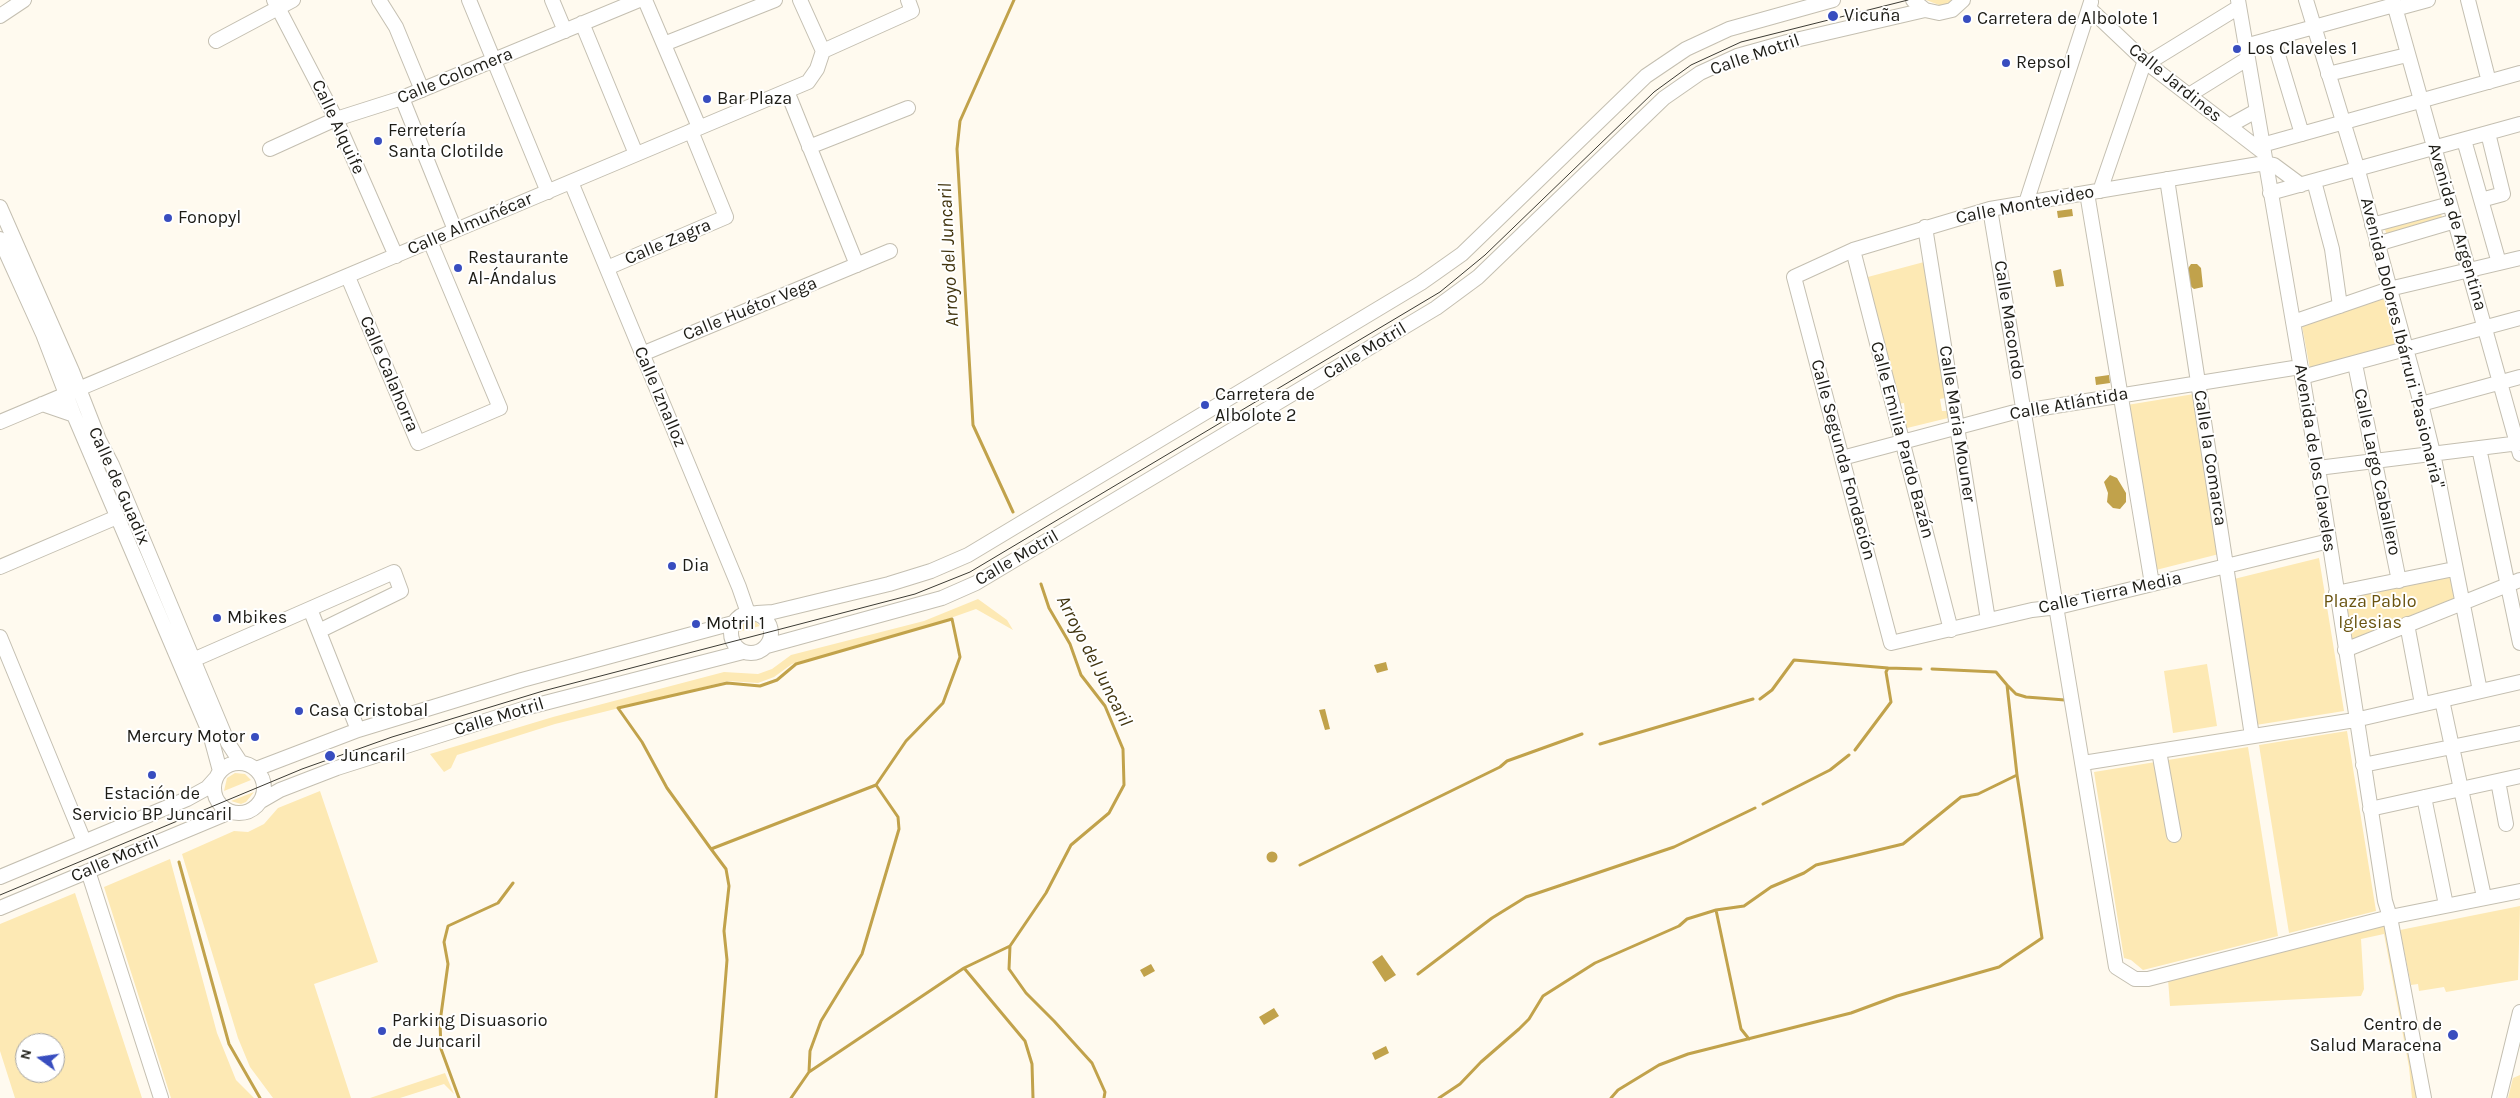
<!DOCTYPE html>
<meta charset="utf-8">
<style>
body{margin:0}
#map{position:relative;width:2520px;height:1098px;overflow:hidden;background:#fffaef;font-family:Karla,sans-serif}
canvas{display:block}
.north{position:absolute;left:15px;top:1033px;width:50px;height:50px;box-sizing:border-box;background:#fff;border:1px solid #a5a4a2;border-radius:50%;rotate:284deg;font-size:14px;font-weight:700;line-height:20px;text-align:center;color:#1d1c16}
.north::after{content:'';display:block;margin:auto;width:18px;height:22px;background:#384dbf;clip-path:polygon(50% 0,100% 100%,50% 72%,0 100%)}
</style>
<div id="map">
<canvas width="2520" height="1098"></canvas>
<div class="north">N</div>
</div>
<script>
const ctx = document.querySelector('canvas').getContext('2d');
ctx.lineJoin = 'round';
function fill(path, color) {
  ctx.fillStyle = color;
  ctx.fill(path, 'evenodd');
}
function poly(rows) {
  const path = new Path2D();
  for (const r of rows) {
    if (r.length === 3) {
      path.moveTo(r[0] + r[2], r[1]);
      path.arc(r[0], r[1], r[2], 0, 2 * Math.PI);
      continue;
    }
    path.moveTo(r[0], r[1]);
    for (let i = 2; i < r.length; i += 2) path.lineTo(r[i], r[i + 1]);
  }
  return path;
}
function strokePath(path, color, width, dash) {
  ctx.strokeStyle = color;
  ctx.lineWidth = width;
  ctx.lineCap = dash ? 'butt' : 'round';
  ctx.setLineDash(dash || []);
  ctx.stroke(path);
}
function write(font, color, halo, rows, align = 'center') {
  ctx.font = font + ' Karla,sans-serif';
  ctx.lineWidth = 4;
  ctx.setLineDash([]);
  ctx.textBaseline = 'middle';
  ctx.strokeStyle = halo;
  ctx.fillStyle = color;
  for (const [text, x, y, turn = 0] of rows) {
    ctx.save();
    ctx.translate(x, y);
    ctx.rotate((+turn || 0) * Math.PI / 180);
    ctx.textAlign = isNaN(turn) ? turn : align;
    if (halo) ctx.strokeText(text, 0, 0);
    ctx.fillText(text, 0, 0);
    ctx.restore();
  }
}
const green = poly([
 [1926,0,1955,0,1946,5,1939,5],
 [2440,211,2443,220,2387,236,2384,226],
 [1924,262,1945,398,1940,399,1942,411,1947,411,1948,418,1903,429,1900,414,1905,412,1904,403,1898,404,1864,278],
 [2383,296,2396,346,2310,369,2302,326],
 [2194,394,2219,554,2156,570,2127,405],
 [2319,558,2344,711,2256,725,2234,579],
 [2450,574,2457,602,2352,642,2345,596],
 [978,599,1007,620,1013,630,976,609,928,626,792,664,774,677,758,683,728,681,555,724,457,755,451,768,444,772,430,754,553,717,724,672,758,674,772,669,791,655,924,621],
 [748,621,756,622,760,626,738,632,741,625],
 [2207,664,2217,726,2173,733,2164,671],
 [2347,731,2376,911,2289,933,2259,745],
 [2248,747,2278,936,2143,970,2131,960,2124,958,2094,772],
 [235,773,245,774,251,780,224,791,227,778],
 [320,791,378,962,314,984,351,1098,273,1098,250,1067,238,1038,182,854,234,831,248,832,264,824,278,808],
 [254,792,246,802,241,804,231,801],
 [170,859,217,1033,236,1080,254,1098,171,1098,104,887],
 [75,893,142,1098,15,1098,0,1051,0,924],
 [25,1043,55,1043,55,1073,25,1073],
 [2520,906,2518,980,2446,992,2444,987,2419,991,2418,984,2411,985,2400,930],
 [2387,924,2421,1098,2412,1098,2409,1067,2384,934,2361,939,2364,989,2361,996,2170,1006,2168,979],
 [445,1073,454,1094,444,1084,400,1098,370,1098],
 [2520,1075,2520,1098,2508,1098,2513,1078]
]);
const water = poly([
 [2072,209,2073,216,2058,218,2057,211],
 [2191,264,2197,264,2201,268,2203,287,2194,289,2189,285,2187,270],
 [2061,269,2064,286,2056,287,2053,271],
 [2109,375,2110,383,2096,385,2095,377],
 [2110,475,2117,478,2126,493,2126,502,2120,509,2113,508,2107,502,2108,493,2104,482],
 [1386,662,1388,670,1377,673,1374,665],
 [1325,709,1330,729,1325,730,1319,710],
 [1272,857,5.5],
 [1382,955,1396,975,1385,982,1372,962],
 [1151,964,1155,971,1144,977,1140,970],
 [1274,1008,1279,1016,1264,1025,1259,1017],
 [1386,1046,1389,1053,1375,1060,1372,1053]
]);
const stream = poly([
 [1013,512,973,425,957,149,960,121,1014,0],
 [1041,584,1049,608,1070,644,1081,675,1105,706,1123,749,1124,785,1109,813,1071,845,1046,893,1010,946,1009,969,1026,993,1054,1021,1092,1063,1105,1092,1104,1098],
 [1932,669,1996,672,2007,685],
 [1760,699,1772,690,1794,660,1888,668],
 [1600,744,1753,699],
 [1855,750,1891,702,1886,672,1888,668,1921,669],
 [1763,804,1830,770,1849,755],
 [711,849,876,785,906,741,943,703,960,657,952,619,796,664,777,680,760,686,727,683,618,708,642,742,667,788,711,849,726,869,729,886,724,931,727,960,716,1098],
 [179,862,229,1044,260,1098],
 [1300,865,1500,767,1507,761,1582,734],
 [964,968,1025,1041,1032,1064,1033,1098],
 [1418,974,1492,918,1526,897,1674,847,1755,808],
 [1749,1039,1741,1029,1716,910,1744,906,1771,887,1804,873,1816,865,1903,844,1961,797,1978,794,2017,775],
 [809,1072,810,1051,821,1021,862,954,899,829,898,817,876,785],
 [459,1098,441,1049,440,1022,448,964,444,942,448,926,498,903,513,883],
 [791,1098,809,1072,964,968,1010,946],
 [1439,1098,1460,1084,1481,1062,1519,1029,1529,1019,1543,996,1595,963,1679,926,1687,919,1716,910],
 [1611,1098,1618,1090,1659,1065,1688,1054,1851,1013,1897,996,1999,967,2042,938,2017,775,2007,685,2016,694,2026,697,2065,700]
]);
const minor = poly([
 [274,0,336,119,396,256],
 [379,0,396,27,422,90],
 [469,0,548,192],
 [552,0,565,31],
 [645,0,699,127],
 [800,0,823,51],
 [1913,0,1925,10,1939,13,1952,10,1963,0],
 [2238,0,2318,468,2385,901,2390,917,2424,1098],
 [2306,0,2357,167,2421,404,2433,453,2480,691],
 [2393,0,2520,454],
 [2468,0,2489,82],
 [2090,9,2147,63,2264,153],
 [2395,9,2428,0],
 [0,16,24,0],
 [582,23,636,154],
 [2273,38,2302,134],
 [216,41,293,0],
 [664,44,775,0],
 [2245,46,2394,5],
 [823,51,912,11,908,0],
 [2328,74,2407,55],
 [787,91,857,265],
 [2189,95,2247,59],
 [402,98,455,230],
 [2229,126,2256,111],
 [2464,140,2499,263],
 [2262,145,2520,73],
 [809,147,908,108],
 [270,149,336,119,402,98,639,0],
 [2167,179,2252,736],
 [2314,181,2332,249,2340,306],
 [571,182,739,587,748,613],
 [2301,185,2274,165,2265,163,1990,209,1853,250,1794,277,1891,643,2032,610,2058,607,2329,541],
 [2100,191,2143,66,2239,7],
 [2087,193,2152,584],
 [2270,193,2520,124],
 [2481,200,2503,194,2488,133],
 [2026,203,2091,2],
 [0,207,72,371,99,440,112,465,228,743,241,763],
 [1990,209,2116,967,2135,979,2148,979,2390,917,2520,891],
 [2372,225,2450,204],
 [1925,227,1988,620],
 [0,239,43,334,74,415,210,734,220,771],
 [2377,244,2455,221],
 [1853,250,1951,630],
 [607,268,726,217,691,131],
 [348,277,418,443,500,408,430,241],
 [2293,322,2389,289,2520,258],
 [642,354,890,251],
 [2355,364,2399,581],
 [2302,377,2520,318],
 [42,404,74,415],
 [2421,404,2520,377],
 [0,422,808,82,817,69,823,51],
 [2479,448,2520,643],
 [1842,458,2011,413,2300,367],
 [2318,468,2520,443],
 [0,567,117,517],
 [2336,593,2454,569],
 [310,609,358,730],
 [751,633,20],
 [757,613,773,612,889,584,931,571,968,555,1421,283,1462,254,1646,76,1686,49,1729,29,1833,0],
 [2407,624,2422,704],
 [0,637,84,841],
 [767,646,942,598,976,583,1436,308,1478,277,1664,98,1700,73,1737,56,1787,42,1925,10],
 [2345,650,2520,580],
 [193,660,394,572,401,591,319,631],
 [2442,700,2484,897],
 [2159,751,2174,835],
 [2083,763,2355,720,2520,682],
 [239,788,25],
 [2363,765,2520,733],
 [256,769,358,730,522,680,733,623],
 [2498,781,2506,824],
 [2424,797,2446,905],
 [261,801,280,790,337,768,529,707,743,652],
 [2370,809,2520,776],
 [88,871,161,1098],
 [0,877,187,799,207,788,215,779],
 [0,908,230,812],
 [2499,1098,2520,1012]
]);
const tram = poly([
 [0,895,302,769,392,737,543,691,915,594,970,572,1440,292,1485,255,1654,92,1691,65,1741,42,1908,0]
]);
const markers = [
 [1833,16,6,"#384dbf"],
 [1967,19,5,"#384dbf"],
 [2237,49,5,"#384dbf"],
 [2006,63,5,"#384dbf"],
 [707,99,5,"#384dbf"],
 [378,141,5,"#384dbf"],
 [168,218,5,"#384dbf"],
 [458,268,5,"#384dbf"],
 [1205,405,5,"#384dbf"],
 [672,566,5,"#384dbf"],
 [217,618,5,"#384dbf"],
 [696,624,5,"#384dbf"],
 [299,711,5,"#384dbf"],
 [255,737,5,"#384dbf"],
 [330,756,6,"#384dbf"],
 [152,775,5,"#384dbf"],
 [382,1031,5,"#384dbf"],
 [2453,1035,6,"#384dbf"]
];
const poiNames = [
 ["Vicuña",1844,16],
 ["Carretera de Albolote 1",1977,19],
 ["Los Claveles 1",2247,49],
 ["Repsol",2016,63],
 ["Bar Plaza",717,99],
 ["Ferretería",388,131],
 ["Santa Clotilde",388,152],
 ["Fonopyl",178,218],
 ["Restaurante",468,258],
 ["Al-Ándalus",468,279],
 ["Carretera de",1215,395],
 ["Albolote 2",1215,416],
 ["Dia",682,566],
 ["Mbikes",227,618],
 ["Motril 1",706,624],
 ["Casa Cristobal",309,711],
 ["Mercury Motor",245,737,"right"],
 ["Juncaril",341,756],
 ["Estación de",152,794,"center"],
 ["Servicio BP Juncaril",152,815,"center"],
 ["Parking Disuasorio",392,1021],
 ["de Juncaril",392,1042],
 ["Centro de",2442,1025,"right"],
 ["Salud Maracena",2442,1046,"right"]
];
const streetNames = [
 ["Calle Motril",1755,55,-19],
 ["Calle Colomera",455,76,-22],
 ["Calle Jardines",2175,83,39],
 ["Calle Alquife",338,127,65],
 ["Calle Montevideo",2025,205,-11],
 ["Calle Almuñécar",470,224,-23],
 ["Avenida de Argentina",2457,227,74],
 ["Calle Zagra",668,242,-23],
 ["Calle Huétor Vega",750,309,-22],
 ["Calle Macondo",2009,320,81],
 ["Avenida Dolores Ibárruri \"Pasionaria\"",2402,343,76],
 ["Calle Motril",1365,351,-31],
 ["Calle Calahorra",389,374,67],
 ["Calle Iznalloz",660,397,67],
 ["Calle Atlántida",2069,404,-10],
 ["Calle Maria Mouner",1957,424,81],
 ["Calle Emilia Pardo Bazán",1902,440,75],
 ["Calle la Comarca",2210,458,81],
 ["Avenida de los Claveles",2315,458,81],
 ["Calle Segunda Fondación",1843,460,75],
 ["Calle Largo Caballero",2377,472,78],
 ["Calle de Guadix",119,486,66],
 ["Calle Motril",1017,558,-30],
 ["Calle Tierra Media",2110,593,-12],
 ["Calle Motril",499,717,-17],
 ["Calle Motril",115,859,-23]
];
const parkNames = [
 ["Plaza Pablo",2370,602],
 ["Iglesias",2370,623]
];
const waterNames = [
 ["Arroyo del Juncaril",949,255,-93],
 ["Arroyo del Juncaril",1094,661,63]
];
fill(green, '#fde9b4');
fill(water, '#c1a24b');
strokePath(stream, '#c1a24b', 3);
strokePath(minor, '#c4bfb1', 16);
strokePath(minor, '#fff', 14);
strokePath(tram, '#3c3b34', 1);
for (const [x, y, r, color] of markers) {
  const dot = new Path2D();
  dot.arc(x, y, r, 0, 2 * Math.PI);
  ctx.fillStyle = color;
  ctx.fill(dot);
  strokePath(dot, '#fff', 2);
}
write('18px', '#1d1c16', '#fff', poiNames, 'left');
write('18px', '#1d1c16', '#fff', streetNames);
write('18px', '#695310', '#fff', parkNames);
write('italic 19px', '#41340e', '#fff', waterNames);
</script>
